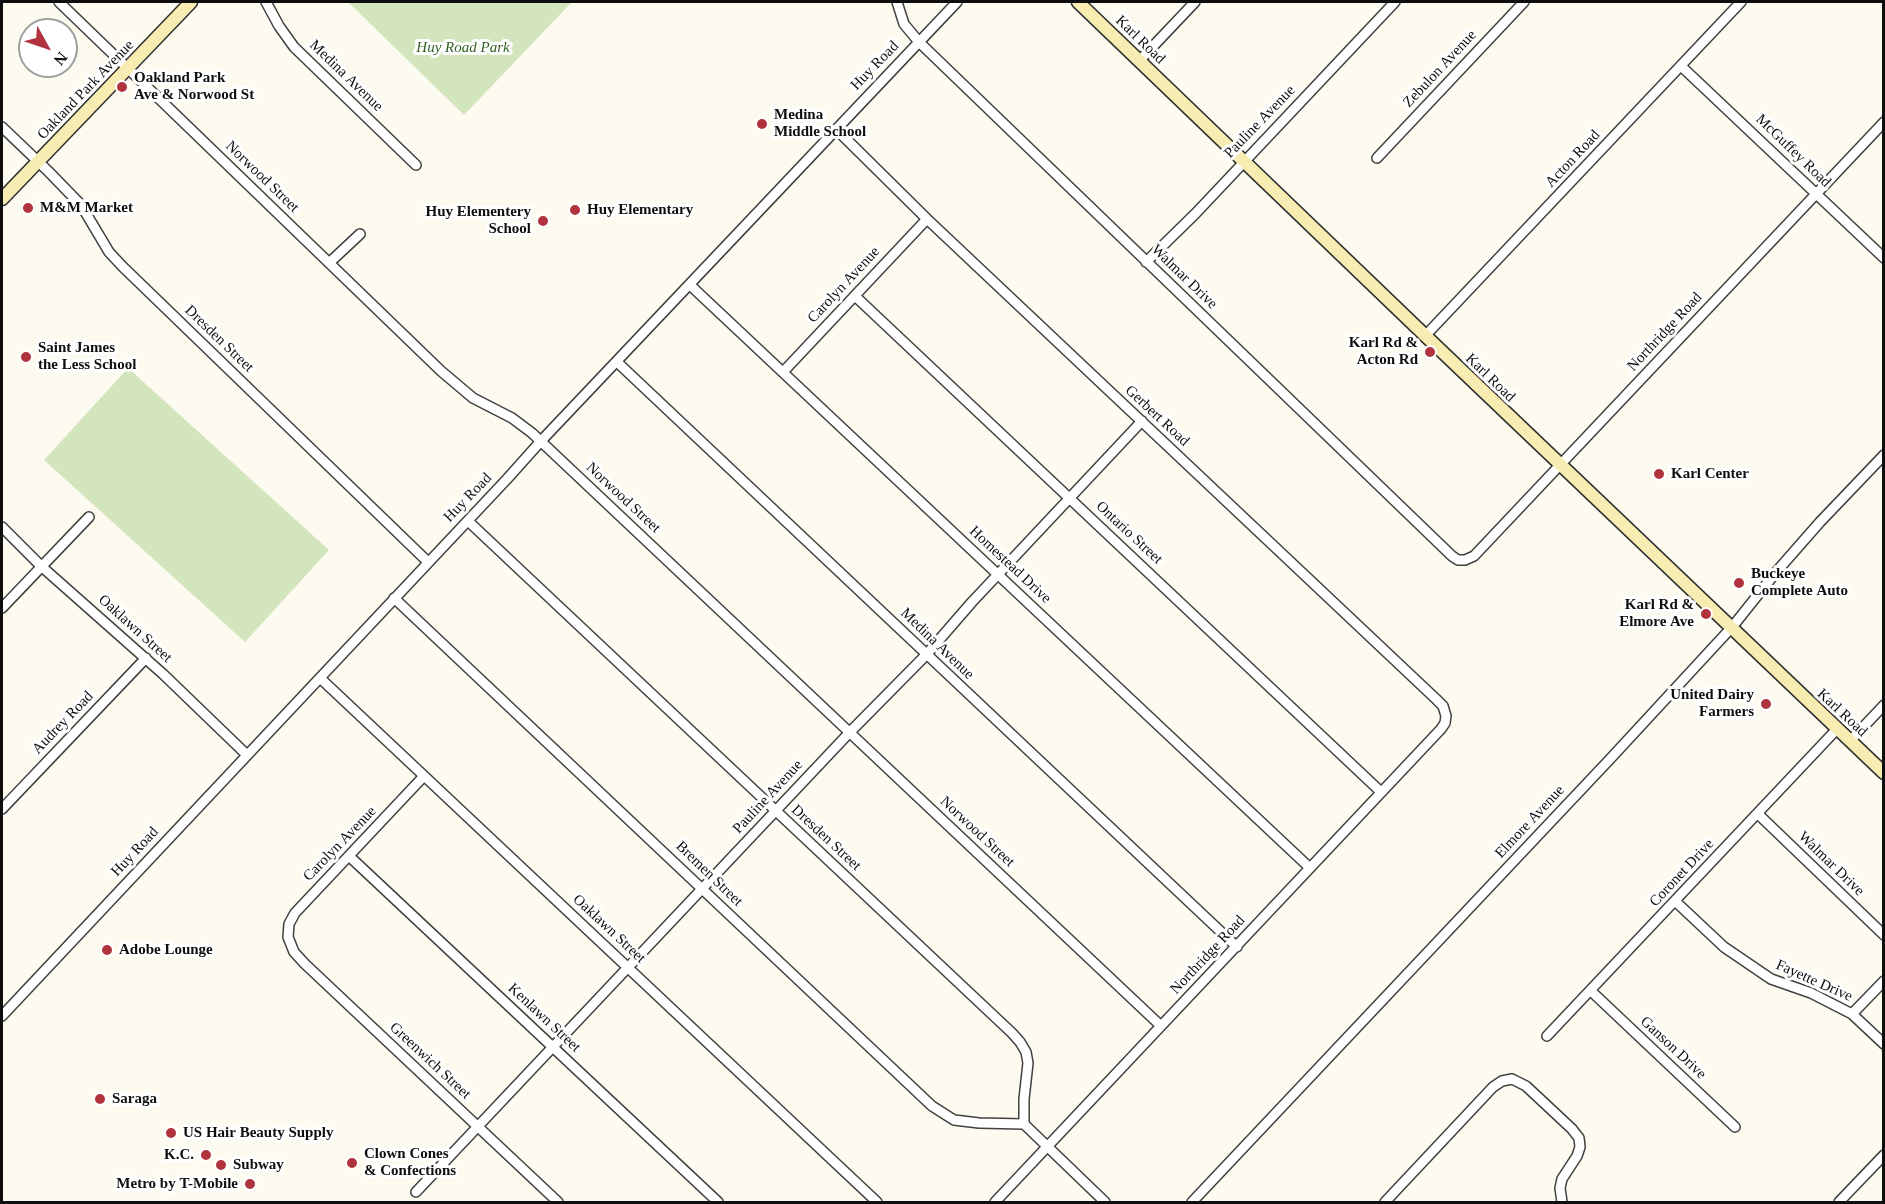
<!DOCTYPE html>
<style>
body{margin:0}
#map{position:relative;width:1885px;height:1204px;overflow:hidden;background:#fdfaf0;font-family:"Times New Roman",serif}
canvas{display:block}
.frame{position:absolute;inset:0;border:3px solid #0e0e0e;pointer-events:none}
.north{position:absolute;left:18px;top:18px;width:60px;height:60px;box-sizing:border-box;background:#fff;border:2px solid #9f9f9f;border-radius:50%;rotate:130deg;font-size:16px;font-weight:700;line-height:24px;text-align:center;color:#0e0e0e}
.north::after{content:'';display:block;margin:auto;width:21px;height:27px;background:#b0333e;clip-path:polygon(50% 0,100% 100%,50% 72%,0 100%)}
</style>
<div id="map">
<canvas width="1885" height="1204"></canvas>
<div class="frame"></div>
<div class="north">N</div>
</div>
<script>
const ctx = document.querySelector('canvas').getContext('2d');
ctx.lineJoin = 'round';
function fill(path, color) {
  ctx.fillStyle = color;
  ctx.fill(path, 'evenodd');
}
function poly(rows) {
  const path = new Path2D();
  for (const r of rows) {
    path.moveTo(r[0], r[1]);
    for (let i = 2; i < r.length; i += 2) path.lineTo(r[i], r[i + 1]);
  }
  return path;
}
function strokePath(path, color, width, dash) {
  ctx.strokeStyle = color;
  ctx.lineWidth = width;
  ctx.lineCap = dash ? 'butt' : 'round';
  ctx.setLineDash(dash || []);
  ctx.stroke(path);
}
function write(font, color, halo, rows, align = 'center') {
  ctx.font = font + ' "Times New Roman",serif';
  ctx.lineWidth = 6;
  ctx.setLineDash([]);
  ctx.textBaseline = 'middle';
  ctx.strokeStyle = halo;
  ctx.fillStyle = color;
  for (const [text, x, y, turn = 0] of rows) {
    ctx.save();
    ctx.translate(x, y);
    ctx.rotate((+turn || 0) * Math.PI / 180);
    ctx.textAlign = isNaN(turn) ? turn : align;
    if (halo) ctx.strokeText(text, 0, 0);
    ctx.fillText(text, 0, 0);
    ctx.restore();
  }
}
const green = poly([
 [348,2,572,2,464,115],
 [128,368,329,550,245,642,44,460]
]);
const street = poly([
 [59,2,441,371,473,398,512,418,532,433,1161,1026],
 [266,2,279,26,294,47,416,165],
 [897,2,904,24,919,42,1452,556,1458,560,1465,560,1474,556,1884,122],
 [1140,60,1195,2],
 [1681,66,1884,258],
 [2,127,48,171,81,205,109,252,122,266,428,562],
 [836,129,927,219,1436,699,1443,706,1446,716,1445,723,1441,729,995,1202],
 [1377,158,1524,2],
 [1146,262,1196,213,1395,2],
 [329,263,360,234],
 [690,285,1310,868],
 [855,296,1381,792],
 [1425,336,1741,2],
 [617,362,1237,947],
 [783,372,927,219],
 [468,521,1012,1033,1020,1042,1026,1052,1028,1063,1024,1099,1024,1124,1105,1202],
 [2,527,41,566,163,674,247,755],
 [394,598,932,1106,954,1120,979,1123,1024,1124],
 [2,608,89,517],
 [320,678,877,1202],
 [1850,741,1884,705],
 [424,776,295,913,289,924,288,937,294,952,305,964,558,1202],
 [2,809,146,658],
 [1758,814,1884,935],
 [349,856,718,1202],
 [1675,901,1724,947,1771,979,1811,993,1852,1014,1884,1044],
 [1591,991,1735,1127],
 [1852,1014,1884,981],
 [2,1016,507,479,541,441,957,2],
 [1547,1036,1837,729],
 [416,1192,850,732,926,655,972,602,1142,421],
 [1192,1202,1611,758,1733,626,1777,571,1820,522,1884,455],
 [1385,1202,1493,1087,1502,1081,1512,1079,1526,1086,1572,1129,1579,1138,1580,1147,1577,1156,1562,1179,1560,1188,1562,1202],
 [1839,1202,1884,1155]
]);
const secondary = poly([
 [1078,2,1434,344,1884,773],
 [2,199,191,2]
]);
const markers = [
 [122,87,6,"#b0333e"],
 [762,124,6,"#b0333e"],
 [28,208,6,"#b0333e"],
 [575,210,6,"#b0333e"],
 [543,221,6,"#b0333e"],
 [1430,352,6,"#b0333e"],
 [26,357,6,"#b0333e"],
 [1659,474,6,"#b0333e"],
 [1739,583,6,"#b0333e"],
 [1706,614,6,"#b0333e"],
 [1766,704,6,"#b0333e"],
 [107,950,6,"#b0333e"],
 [100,1099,6,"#b0333e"],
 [171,1133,6,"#b0333e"],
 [206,1155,6,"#b0333e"],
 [352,1163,6,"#b0333e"],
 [221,1165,6,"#b0333e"],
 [250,1184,6,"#b0333e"]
];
const streetNames = [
 ["Karl Road",1140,40,44],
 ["Huy Road",875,66,-46],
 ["Zebulon Avenue",1440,69,-47],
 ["Medina Avenue",346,76,44],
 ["Oakland Park Avenue",86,90,-46],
 ["Pauline Avenue",1260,122,-46],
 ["McGuffey Road",1793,151,44],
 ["Acton Road",1573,159,-47],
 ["Norwood Street",262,177,44],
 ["Walmar Drive",1184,277,44],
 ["Carolyn Avenue",844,285,-47],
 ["Northridge Road",1665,332,-47],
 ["Dresden Street",219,339,44],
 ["Karl Road",1490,378,44],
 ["Gerbert Road",1157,416,43],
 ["Huy Road",468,498,-46],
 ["Norwood Street",623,498,43],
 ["Ontario Street",1129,533,43],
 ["Homestead Drive",1010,565,43],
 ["Oaklawn Street",135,629,42],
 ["Medina Avenue",937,644,44],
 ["Karl Road",1842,713,43],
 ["Audrey Road",63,723,-46],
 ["Pauline Avenue",768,797,-47],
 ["Elmore Avenue",1530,822,-47],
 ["Norwood Street",977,832,43],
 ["Dresden Street",826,838,43],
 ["Carolyn Avenue",340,844,-46],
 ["Huy Road",135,852,-47],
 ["Walmar Drive",1831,864,44],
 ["Coronet Drive",1682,873,-47],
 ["Bremen Street",709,874,44],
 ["Oaklawn Street",609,929,43],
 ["Northridge Road",1208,955,-47],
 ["Fayette Drive",1814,981,24],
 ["Kenlawn Street",544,1018,43],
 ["Ganson Drive",1673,1048,43],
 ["Greenwich Street",430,1061,43]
];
const parkNames = [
 ["Huy Road Park",463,48]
];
const poiNames = [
 ["Oakland Park",134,78],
 ["Ave & Norwood St",134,95],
 ["Medina",774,115],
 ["Middle School",774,132],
 ["M&M Market",40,208],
 ["Huy Elementary",587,210],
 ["Huy Elementery",531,212,"right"],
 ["School",531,229,"right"],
 ["Karl Rd &",1418,343,"right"],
 ["Acton Rd",1418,360,"right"],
 ["Saint James",38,348],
 ["the Less School",38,365],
 ["Karl Center",1671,474],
 ["Buckeye",1751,574],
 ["Complete Auto",1751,591],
 ["Karl Rd &",1694,605,"right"],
 ["Elmore Ave",1694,622,"right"],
 ["United Dairy",1754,695,"right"],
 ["Farmers",1754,712,"right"],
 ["Adobe Lounge",119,950],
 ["Saraga",112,1099],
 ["US Hair Beauty Supply",183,1133],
 ["Clown Cones",364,1154],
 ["& Confections",364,1171],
 ["K.C.",194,1155,"right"],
 ["Subway",233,1165],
 ["Metro by T-Mobile",238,1184,"right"]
];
fill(green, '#d3e5bd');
strokePath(street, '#414141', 12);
strokePath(secondary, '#303030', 15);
strokePath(street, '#fff', 9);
strokePath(secondary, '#f7edb2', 12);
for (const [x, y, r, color] of markers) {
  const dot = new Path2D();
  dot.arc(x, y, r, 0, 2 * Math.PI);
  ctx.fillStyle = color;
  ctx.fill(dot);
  strokePath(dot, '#fff', 2);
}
write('15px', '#0e0e0e', '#fff', streetNames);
write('italic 15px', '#335f24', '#fff', parkNames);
write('bold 15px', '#0e0e0e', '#fff', poiNames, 'left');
</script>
